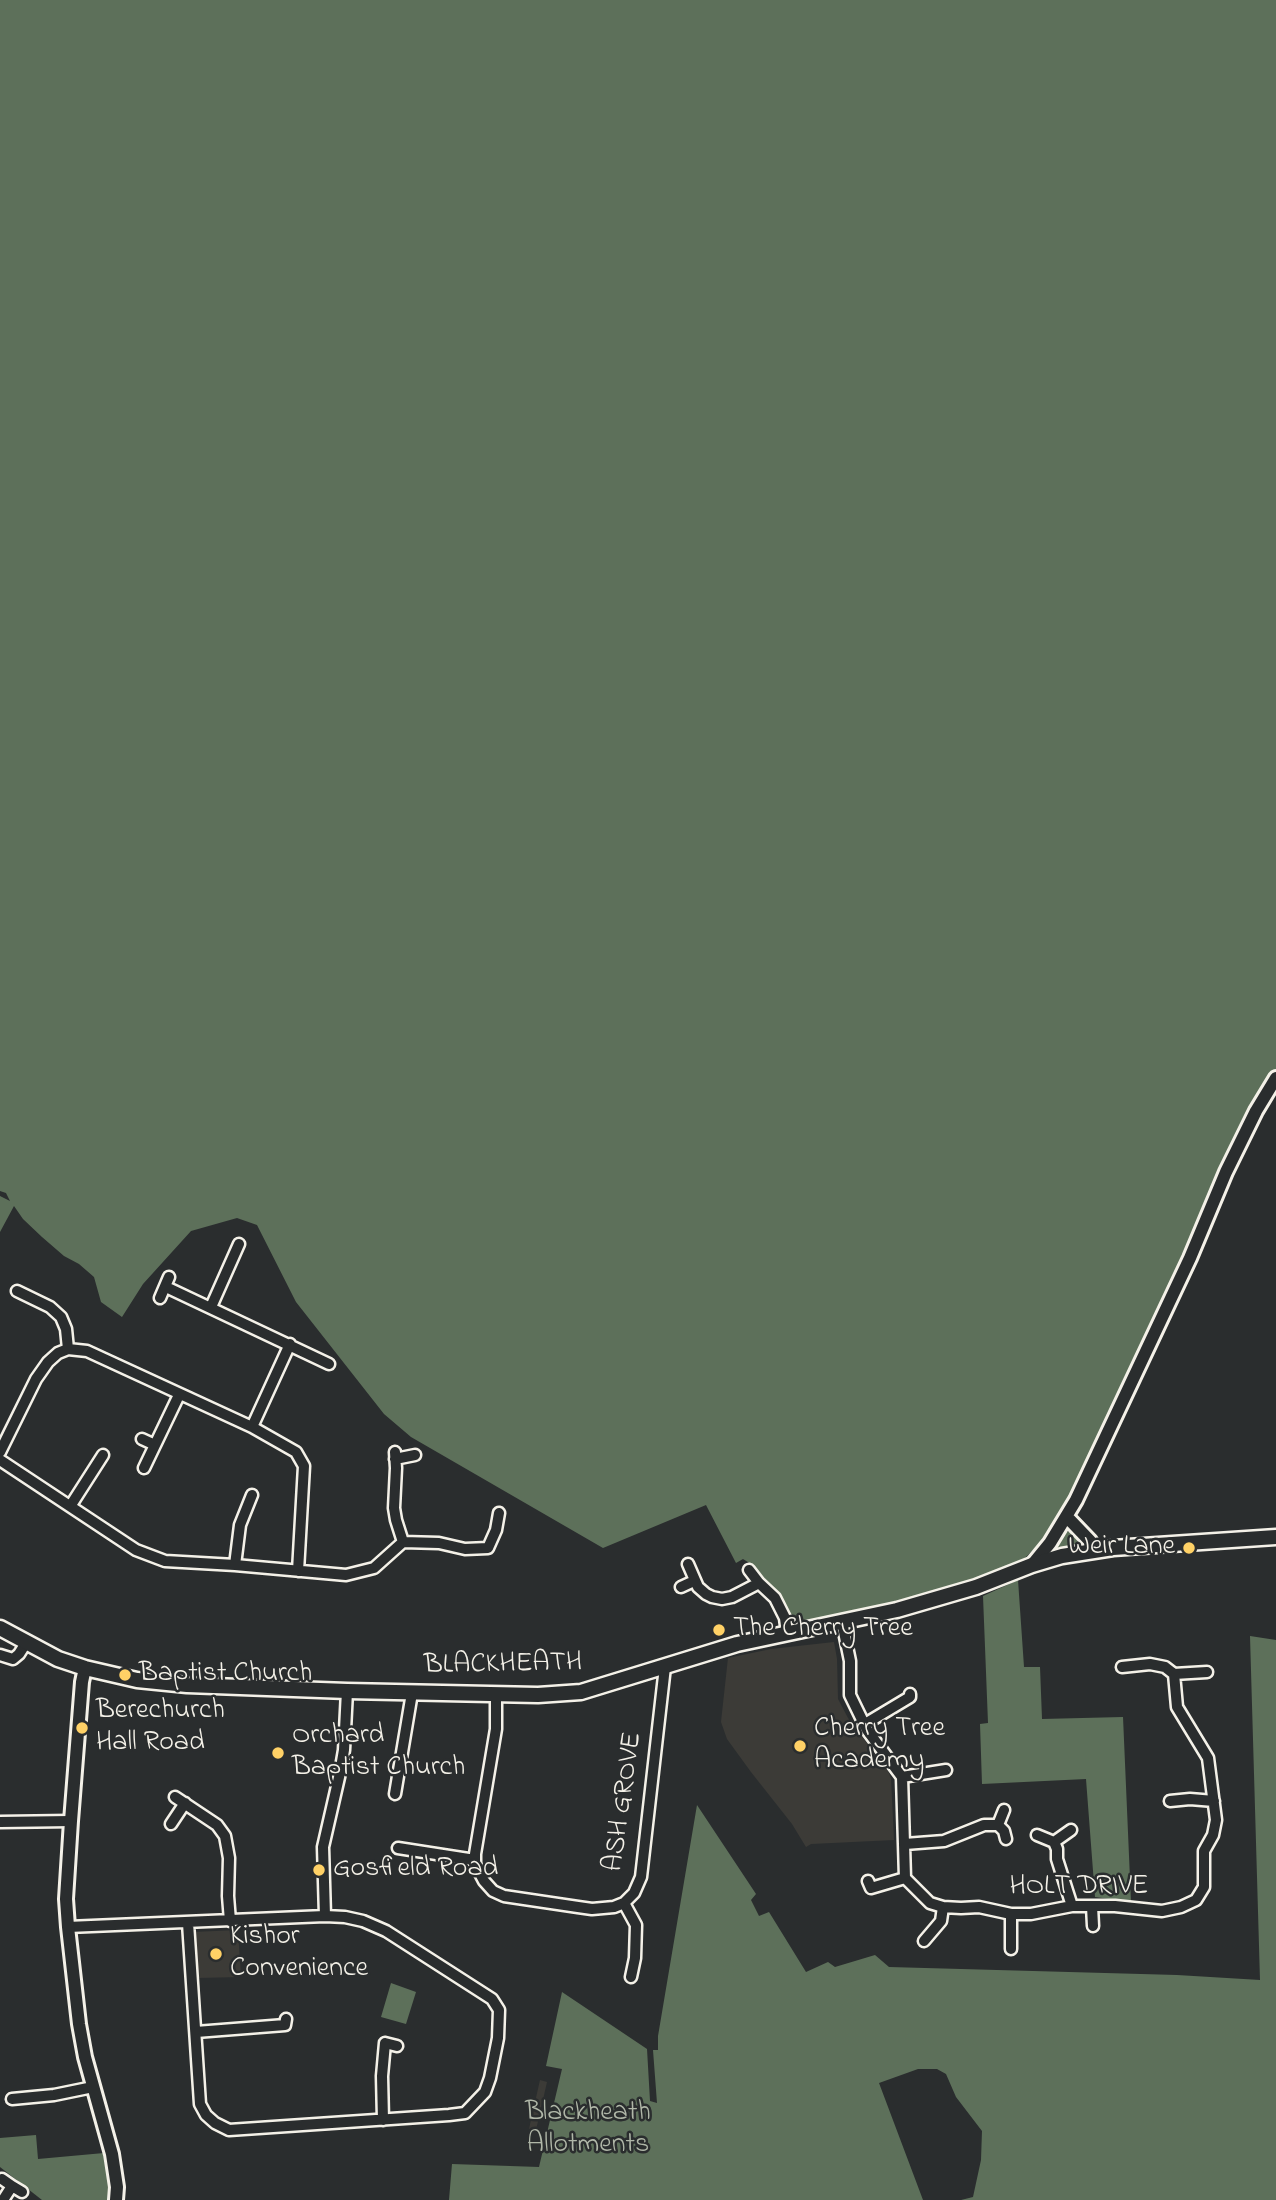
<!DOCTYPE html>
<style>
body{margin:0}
canvas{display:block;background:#2a2d2e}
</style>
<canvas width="1276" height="2200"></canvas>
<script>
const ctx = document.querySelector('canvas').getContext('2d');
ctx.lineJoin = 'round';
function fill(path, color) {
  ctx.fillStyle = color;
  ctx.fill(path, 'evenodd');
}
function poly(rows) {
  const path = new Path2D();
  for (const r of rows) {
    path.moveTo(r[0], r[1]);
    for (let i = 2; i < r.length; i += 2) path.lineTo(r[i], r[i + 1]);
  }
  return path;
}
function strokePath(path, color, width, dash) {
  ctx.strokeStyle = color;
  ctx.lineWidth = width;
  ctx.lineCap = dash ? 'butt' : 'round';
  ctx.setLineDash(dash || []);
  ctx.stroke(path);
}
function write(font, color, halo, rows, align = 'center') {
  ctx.font = font + ' "Indie Flower",sans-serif';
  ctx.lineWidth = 5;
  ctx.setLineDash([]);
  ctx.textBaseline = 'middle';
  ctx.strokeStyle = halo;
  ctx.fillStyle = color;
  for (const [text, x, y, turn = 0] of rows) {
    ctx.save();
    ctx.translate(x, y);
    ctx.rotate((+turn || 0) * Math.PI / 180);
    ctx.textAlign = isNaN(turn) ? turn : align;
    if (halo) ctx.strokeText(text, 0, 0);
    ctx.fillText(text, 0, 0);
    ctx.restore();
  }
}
const built = poly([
 [834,1642,837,1659,838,1699,848,1718,889,1773,891,1779,894,1840,811,1844,806,1847,792,1824,751,1772,727,1739,721,1722,728,1658,771,1649],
 [238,1930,241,1977,196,1978,193,1932],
 [540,2080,547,2082,536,2130,529,2129]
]);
const green = poly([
 [0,0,1276,0,1276,1078,1076,1500,1043,1540,1019,1564,897,1604,811,1622,797,1623,787,1613,779,1595,751,1564,743,1559,736,1563,706,1505,603,1548,411,1437,384,1414,296,1302,257,1225,237,1218,191,1231,143,1284,122,1317,101,1302,94,1277,79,1264,64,1256,42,1237,23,1219,14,1206,0,1232,0,1196,10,1201,6,1193,0,1191],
 [1062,1531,1074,1532,1087,1546,1042,1556],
 [1018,1580,1024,1667,1040,1667,1042,1719,1123,1717,1131,1902,1095,1897,1086,1779,982,1784,980,1724,988,1723,983,1596],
 [1250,1636,1276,1640,1276,2200,961,2200,973,2197,981,2160,982,2131,956,2097,946,2074,937,2069,918,2069,879,2083,923,2200,449,2200,452,2164,539,2167,562,2069,546,2066,562,1992,647,2049,650,2101,657,2103,653,2050,658,2050,658,2036,697,1805,756,1894,751,1900,759,1916,769,1912,806,1972,828,1962,835,1967,875,1955,889,1967,1177,1975,1260,1980],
 [391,1983,416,1992,406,2024,381,2017],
 [36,2135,38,2159,104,2153,110,2184,110,2200,42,2200,0,2167,0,2138]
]);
const minor = poly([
 [166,1287,329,1364],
 [17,1291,50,1307,61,1317,66,1329,68,1349],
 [160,1298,169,1277],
 [211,1307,239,1244],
 [252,1427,290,1344],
 [142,1439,155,1445],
 [0,1452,36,1379,48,1362,58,1353,68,1349,87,1351,252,1427,296,1452,304,1466,298,1571],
 [395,1452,396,1468,394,1508,396,1520,403,1542],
 [395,1459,415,1455],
 [0,1460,136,1550,165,1561,235,1565,346,1575,374,1568,403,1542,439,1543,465,1549,488,1548,496,1530,499,1513],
 [144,1468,179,1395],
 [71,1505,103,1455],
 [688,1564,698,1587,706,1594,712,1597,722,1599,732,1597,759,1583],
 [235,1565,240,1525,252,1495],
 [749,1570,759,1583,775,1598,785,1618,787,1633],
 [681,1587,694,1581],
 [842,1622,850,1661,850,1695,867,1730,902,1777,905,1878,930,1903,943,1907,961,1908,979,1907,1011,1914,1031,1914,1072,1906,1115,1906,1162,1911,1181,1907,1196,1900,1204,1887,1204,1851,1213,1835,1216,1820,1208,1758,1177,1707,1174,1674,1165,1667,1150,1664,1122,1667],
 [0,1655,13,1659,19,1654,26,1643],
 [1174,1674,1207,1672],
 [496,1695,496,1729,475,1854,475,1864,484,1881,493,1891,504,1896,578,1907,592,1909,614,1907,624,1903],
 [865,1724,910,1697,910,1694],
 [902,1777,946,1770],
 [395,1794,412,1693],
 [175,1797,217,1825,225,1836,229,1858,228,1896,230,1921],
 [1170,1801,1190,1799,1214,1801],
 [0,1822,71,1821],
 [171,1824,185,1803],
 [998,1825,1004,1831,1006,1839],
 [1037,1835,1054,1842,1057,1849,1057,1859,1072,1906],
 [1054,1842,1071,1830],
 [905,1844,944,1841,984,1825,998,1825,1004,1810],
 [398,1848,475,1860],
 [868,1881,871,1888,905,1878],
 [1092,1906,1093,1926],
 [1011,1914,1011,1949],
 [325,1916,323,1847,340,1773,344,1750,347,1691],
 [68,1927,325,1916,345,1917,363,1921,386,1931,492,1999,499,2010,498,2038,490,2078,485,2092,465,2113,449,2115,229,2130,215,2123,206,2115,200,2104,188,1923],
 [924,1941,941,1921,943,1907],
 [631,1977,635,1958,636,1925,624,1903,634,1893,641,1877,665,1667],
 [196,2032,285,2025,286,2019],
 [12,2099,54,2095,93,2087],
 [383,2120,382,2076,385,2043,397,2046],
 [2,2179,12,2186,3,2200],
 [12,2186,22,2192]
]);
const tertiary = poly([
 [1067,1517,1090,1541,1095,1551],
 [1032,1565,1050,1543,1076,1500,1190,1258,1226,1172,1256,1111,1276,1078],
 [85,1668,82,1682,71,1821,66,1899,68,1927,79,2024,85,2057,112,2154,117,2187,116,2200]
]);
const secondary = poly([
 [0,1628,58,1659,85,1668,137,1680,187,1685,347,1691,538,1695,581,1692,737,1644,897,1610,976,1587,1032,1565,1062,1556,1113,1548,1276,1537]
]);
const markers = [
 [1189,1548,7,"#ffd166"],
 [719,1630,7,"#ffd166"],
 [125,1675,7,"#ffd166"],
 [82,1728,7,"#ffd166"],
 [800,1746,7,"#ffd166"],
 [278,1753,7,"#ffd166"],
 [319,1870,7,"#ffd166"],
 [216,1954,7,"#ffd166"]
];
const poiNames = [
 ["Weir Lane",1175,1548,"right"],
 ["The Cherry Tree",733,1630],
 ["Baptist Church",139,1675],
 ["Berechurch",96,1712],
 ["Hall Road",96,1744],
 ["Cherry Tree",814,1730],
 ["Academy",814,1762],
 ["Orchard",292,1737],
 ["Baptist Church",292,1769],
 ["Gosfield Road",333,1870],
 ["Kishor",230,1938],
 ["Convenience",230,1970]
];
const streetNames = [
 ["BLACKHEATH",503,1666,-1],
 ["ASH GROVE",625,1802,-82],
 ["HOLT DRIVE",1079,1888]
];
const parkNames = [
 ["Blackheath",588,2114],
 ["Allotments",588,2146]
];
fill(built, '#3c3b37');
fill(green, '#5d705a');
strokePath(minor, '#f4f1e8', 15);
strokePath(tertiary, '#f4f1e8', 18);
strokePath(secondary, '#f4f1e8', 19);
strokePath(minor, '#2a2d2e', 10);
strokePath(tertiary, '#2a2d2e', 12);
strokePath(secondary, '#2a2d2e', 14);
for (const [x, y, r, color] of markers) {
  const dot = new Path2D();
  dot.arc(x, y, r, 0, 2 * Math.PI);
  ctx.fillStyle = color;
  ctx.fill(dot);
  strokePath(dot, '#2a2d2e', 2.5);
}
write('28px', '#f4f1e8', '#2a2d2e', poiNames, 'left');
write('28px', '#f4f1e8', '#2a2d2e', streetNames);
write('28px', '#b0b7a8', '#2a2d2e', parkNames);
</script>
